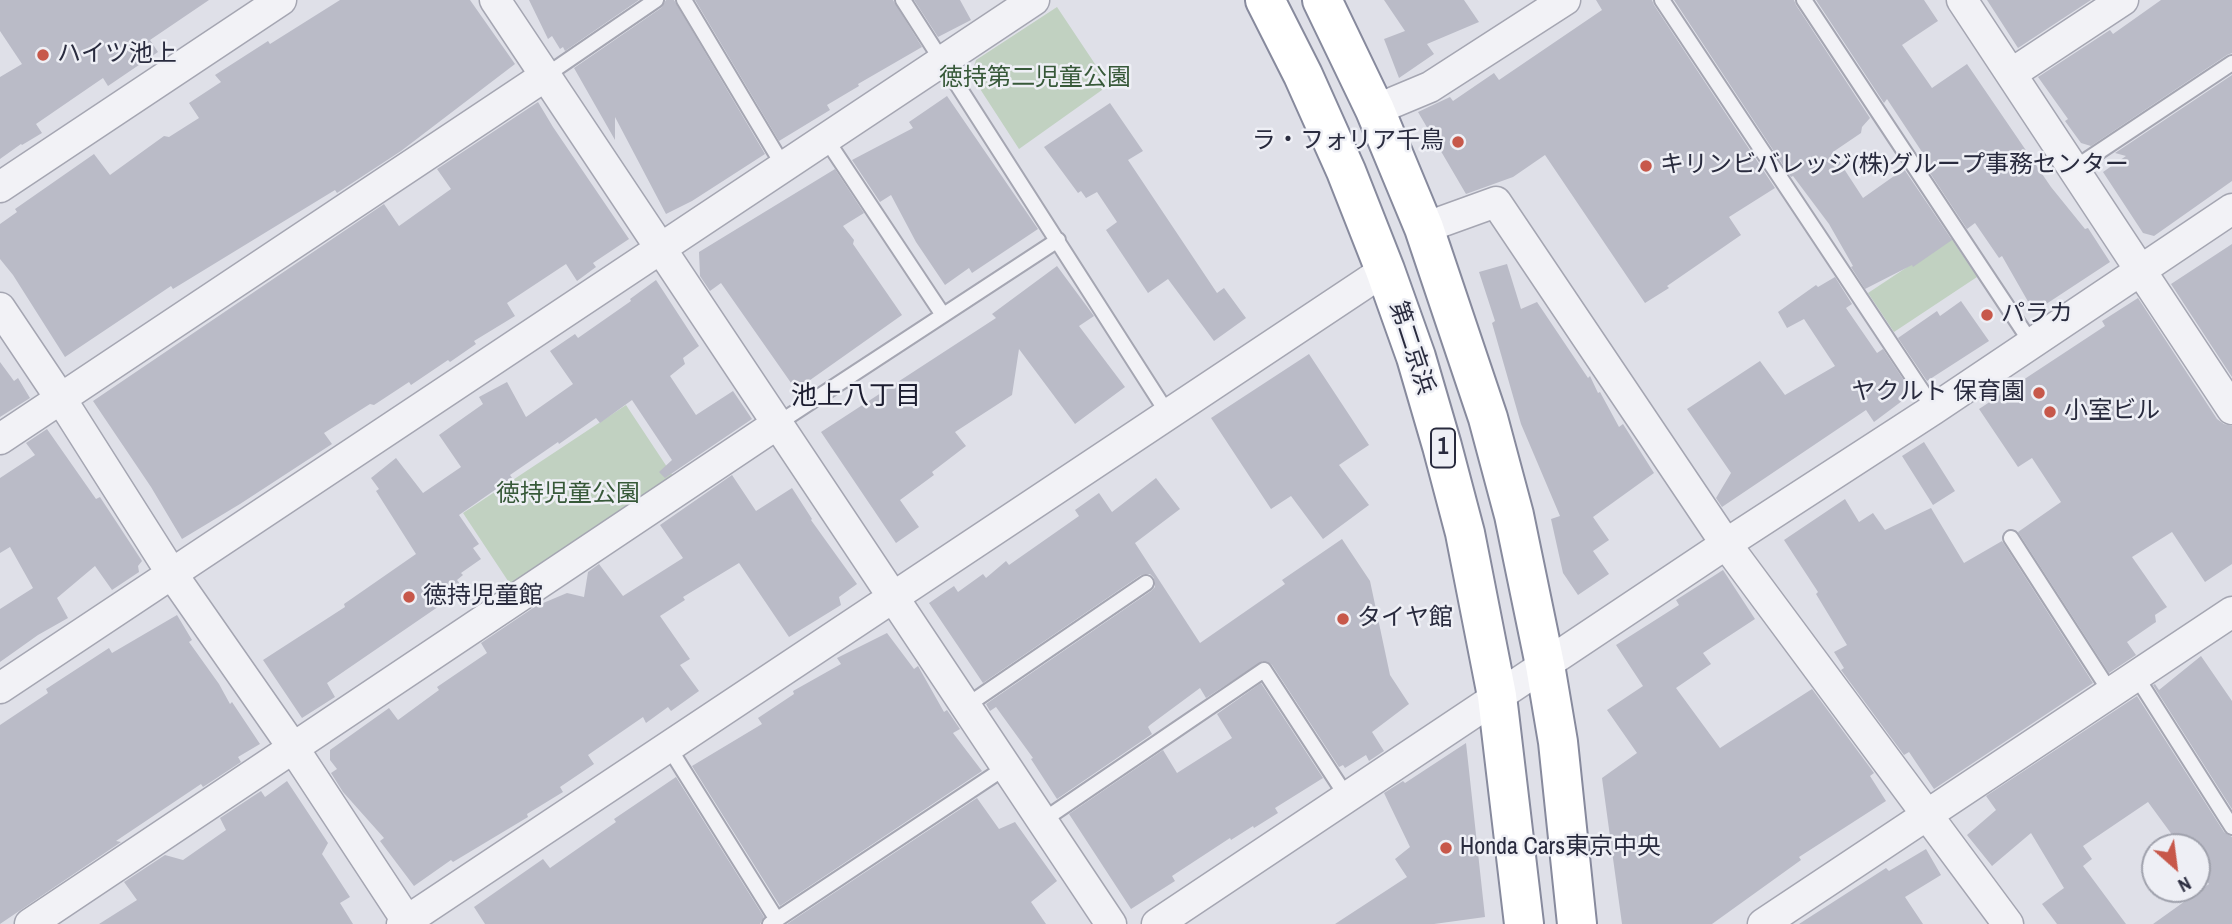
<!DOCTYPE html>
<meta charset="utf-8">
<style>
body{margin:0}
#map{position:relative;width:2232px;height:924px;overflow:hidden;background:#dfe0e8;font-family:"Archivo Narrow",sans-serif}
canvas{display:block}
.north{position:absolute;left:2141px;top:833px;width:70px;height:70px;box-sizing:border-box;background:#eeeff5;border:2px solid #9fa1ac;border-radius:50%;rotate:152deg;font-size:19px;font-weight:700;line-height:28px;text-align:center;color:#292b3e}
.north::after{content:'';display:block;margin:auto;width:24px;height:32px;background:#c7584a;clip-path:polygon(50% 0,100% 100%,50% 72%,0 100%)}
</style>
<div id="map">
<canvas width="2232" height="924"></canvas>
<div class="north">N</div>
</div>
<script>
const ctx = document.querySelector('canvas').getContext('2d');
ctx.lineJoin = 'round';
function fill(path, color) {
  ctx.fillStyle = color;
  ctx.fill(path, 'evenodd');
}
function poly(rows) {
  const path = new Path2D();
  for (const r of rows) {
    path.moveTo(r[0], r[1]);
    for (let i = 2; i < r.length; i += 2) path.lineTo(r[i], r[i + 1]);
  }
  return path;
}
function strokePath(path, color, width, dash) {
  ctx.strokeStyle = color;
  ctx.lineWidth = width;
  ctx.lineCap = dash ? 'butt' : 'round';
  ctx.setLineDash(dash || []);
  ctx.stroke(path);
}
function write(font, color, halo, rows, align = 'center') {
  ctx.font = font + ' "Archivo Narrow","Noto Sans JP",sans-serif';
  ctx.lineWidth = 5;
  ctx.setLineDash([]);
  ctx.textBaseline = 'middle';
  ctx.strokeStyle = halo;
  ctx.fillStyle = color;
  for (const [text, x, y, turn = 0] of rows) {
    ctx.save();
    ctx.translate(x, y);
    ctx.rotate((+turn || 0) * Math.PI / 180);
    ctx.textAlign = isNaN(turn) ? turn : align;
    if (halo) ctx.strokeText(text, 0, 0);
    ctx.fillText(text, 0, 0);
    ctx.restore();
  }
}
const green = poly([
 [1057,7,1109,85,1019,149,971,75,976,60],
 [1951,238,1977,277,1894,332,1868,293],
 [626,405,673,476,510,584,463,513]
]);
const building = poly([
 [0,0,209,0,150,40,158,52,108,86,103,78,36,124,42,133,22,145,21,144,0,159,0,77,22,64,0,31],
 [340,0,470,0,515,64,401,151,337,193,335,190,173,289,171,286,65,357,13,275,0,259,0,224,17,212,15,209,94,154,110,175,164,136,169,137,199,118,189,103,221,82,215,75,268,41,270,44],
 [529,0,639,0,565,51,563,47,560,49,552,36,548,39],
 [666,0,674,0,765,154,692,201,666,214,615,117,615,140,574,68,661,8],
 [695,0,893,0,922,47,858,84,859,86,827,105,830,110,779,141],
 [914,0,960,0,971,20,938,37],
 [1384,0,1464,0,1479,22,1427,44,1434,54,1399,78,1384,39,1405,31],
 [1596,0,1652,0,1654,5,1775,188,1729,217,1741,235,1667,286,1669,288,1645,303,1545,155,1513,177,1466,194,1418,112,1450,97,1453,101,1494,73,1499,80,1602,10],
 [1674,0,1794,0,1796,5,1870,118,1862,127,1861,133,1833,152,1863,198,1904,169,1952,240,1913,267,1912,265,1865,289,1851,267,1853,266,1829,224,1793,176,1791,177],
 [1816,0,1924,0,1938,21,1902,45,1932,88,1967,64,2051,187,2085,229,2088,228,2110,262,2034,312,2002,256,1999,258,1975,223,1967,229,1920,158,1924,155,1887,99,1884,103],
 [1987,0,2091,0,2018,48],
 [2161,0,2232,0,2232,53,2227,55,2091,146,2081,143,2065,121,2068,119,2038,77,2110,30,2113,34],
 [2232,75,2232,181,2154,236,2143,233,2103,172,2126,156,2115,153],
 [947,96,1038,229,972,273,969,268,945,285,916,242,891,195,880,202,852,160,913,128,909,122],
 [538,102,553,127,629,239,593,263,596,267,577,281,566,264,507,303,515,316,474,341,476,344,450,362,448,360,411,385,409,382,374,405,370,404,324,433,332,444,240,504,182,539,151,487,93,401,384,204,399,226,451,189,437,169],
 [1110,103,1143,151,1128,160,1217,293,1224,288,1246,318,1214,341,1168,279,1148,293,1106,230,1117,222,1097,192,1086,198,1081,191,1078,193,1044,147],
 [835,169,864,213,843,226,854,240,853,244,902,315,796,390,721,283,710,291,700,276,699,252],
 [2232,244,2232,377,2171,284],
 [1507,264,1521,309,1537,302,1588,378,1590,376,1598,393,1600,392,1619,427,1623,424,1654,473,1593,517,1609,540,1593,551,1609,574,1578,595,1563,573,1551,519,1560,516,1521,424,1492,323,1495,321,1479,272],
 [1057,266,1094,316,1079,326,1125,387,1075,424,1019,349,1012,395,955,432,966,446,932,472,934,475,900,500,919,527,896,543,821,432,996,318,992,314],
 [1835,277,1852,304,1846,308,1877,353,1883,349,1911,391,1905,395,1906,398,1874,422,1866,410,1722,507,1716,498,1731,473,1687,409,1760,361,1785,395,1835,366,1804,319,1787,328,1778,312,1816,285,1818,287],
 [656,280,699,346,683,358,685,364,670,376,696,415,733,391,752,419,665,478,659,472,672,460,632,400,600,423,596,418,559,444,558,442,510,475,512,478,459,515,479,544,473,548,481,559,461,573,463,575,457,580,464,589,327,683,335,697,302,718,263,660,345,607,344,604,416,554,376,491,379,489,371,478,396,458,423,493,461,467,439,435,483,404,479,397,507,382,526,417,573,384,550,351,575,334,578,338,631,301,630,299],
 [2138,298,2217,419,2224,424,2232,426,2232,564,2205,582,2172,532,2132,557,2167,607,2155,615,2156,622,2127,642,2136,655,2109,673,2018,532,2061,502,2032,458,2018,467,1979,409,2105,326,2102,321],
 [1961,301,1989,341,1927,381,1898,338,1937,311,1940,316],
 [1309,354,1369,445,1339,465,1369,505,1323,539,1291,496,1271,509,1211,418],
 [0,362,14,381,18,378,30,398,0,417],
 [47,429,96,499,100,497,142,561,138,566,139,572,112,590,95,566,57,598,68,618,38,635,0,662,0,609,33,588,10,547,0,553,0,478,35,455,26,443],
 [1924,442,1955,491,1933,505,1902,456],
 [732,475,756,511,792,488,812,519,811,520,857,584,839,597,841,605,789,637,739,563,683,597,685,600,660,616,690,659,680,665,699,691,671,711,668,707,646,723,643,717,588,755,594,764,560,787,563,792,527,814,528,817,453,862,451,860,414,886,380,841,384,838,343,792,331,773,337,769,330,760,330,750,389,708,398,720,439,690,437,687,487,653,481,643,536,606,567,593,584,597,588,572,599,564,623,596,683,558,660,525],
 [1156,478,1180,509,1135,543,1200,643,1285,584,1282,580,1342,539,1370,581,1390,675,1409,704,1372,732,1384,751,1369,761,1366,755,1345,768,1343,765,1339,767,1272,665,1263,661,1206,698,1200,688,1150,725,1148,727,1152,734,1057,799,1031,759,1033,758,996,707,990,711,986,704,1151,591,1155,587,1154,578,1150,574,1141,575,983,683,929,603,954,586,958,592,983,574,986,578,1006,561,1009,565,1079,516,1075,510,1099,493,1112,512],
 [1845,499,1859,522,1873,513,1885,530,1931,508,1964,563,2002,541,2093,683,1934,789,1909,752,1904,755,1841,670,1844,668,1834,652,1847,645,1816,594,1818,592,1784,540],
 [1723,570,1755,619,1703,653,1711,664,1676,688,1720,748,1812,689,1874,773,1870,776,1886,801,1799,857,1801,860,1712,924,1622,924,1602,778,1637,753,1607,710,1643,686,1616,645,1679,605,1676,600],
 [177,615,192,640,189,642,219,684,230,704,232,702,260,744,238,757,241,762,203,787,201,784,116,841,121,842,0,924,0,725,48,693,46,689,109,648,112,653],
 [887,633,914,669,918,666,944,712,947,710,960,729,953,733,982,771,780,906,692,766,762,724,758,718,794,694,793,691,841,664,837,658],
 [2201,656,2232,701,2232,809,2153,685,2155,684,2159,690],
 [1261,683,1323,778,1275,808,1278,813,1254,828,1253,826,1231,840,1230,838,1172,876,1175,881,1131,909,1069,814,1163,750,1177,773,1232,738,1217,714],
 [2137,696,2224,832,2232,837,2232,924,2153,924,2209,884,2197,868,2197,847,2181,847,2148,802,2083,846,2092,859,2083,866,2126,924,2057,924,2042,904,2064,888,2031,833,1992,866,1967,835,1996,810,1986,796],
 [1466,743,1485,917,1434,924,1335,924,1407,877,1395,859,1410,847,1384,793,1403,781,1405,783],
 [676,777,764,917,760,924,485,924,474,907,543,859,550,868,616,822,614,819],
 [287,781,328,843,322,854,350,897,340,903,353,924,99,924,137,900,124,882,165,855,183,860,226,830,220,818,261,791,265,797],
 [977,798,999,829,1015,822,1057,881,1031,902,1046,924,787,924],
 [1926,849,1941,875,1905,897,1923,924,1799,924,1886,868,1889,871]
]);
const lane = poly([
 [684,0,784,167],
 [903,0,1168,414],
 [1662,0,1934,409],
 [1804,0,2032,344],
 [545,76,656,0],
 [826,139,943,315],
 [2073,169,2232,63],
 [777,424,1058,240],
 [2011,538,2111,693],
 [2136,676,2232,827],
 [966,706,1146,583],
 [668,746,777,920],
 [1042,821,1264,670,1347,797],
 [770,924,1006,767]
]);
const street = poly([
 [495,0,1111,924],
 [1962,0,2232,409],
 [2011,74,2123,0],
 [1375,110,1430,87,1565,0],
 [0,187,281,0],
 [1424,228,1496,202,1726,544,2008,924],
 [0,308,61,399,172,574,294,749,409,924],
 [0,439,545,76],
 [0,688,1034,0],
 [30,924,777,424],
 [402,924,1385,270],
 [1157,924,1726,544,1934,409,2232,209],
 [1763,924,2232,612]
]);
const highway = poly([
 [1265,0,1303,75,1346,171,1385,270,1416,357,1442,446,1465,533,1497,696,1524,924],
 [1322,0,1375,110,1424,228,1488,418,1514,515,1545,665,1558,742,1577,924]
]);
const markers = [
 [43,55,7,"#c7584a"],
 [1458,142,7,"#c7584a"],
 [1646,166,7,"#c7584a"],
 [1987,315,7,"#c7584a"],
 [2039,393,7,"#c7584a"],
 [2050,412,7,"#c7584a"],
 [409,597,7,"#c7584a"],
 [1343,619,7,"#c7584a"],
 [1446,848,7,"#c7584a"]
];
const shields = [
 [1443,448,24]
];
const shieldNames = [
 ["1",1443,448]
];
const poiNames = [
 ["ハイツ池上",57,55],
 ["ラ・フォリア千鳥",1444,142,"right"],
 ["キリンビバレッジ(株)グループ事務センター",1660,166],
 ["パラカ",2001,315],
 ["ヤクルト 保育園",2025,393,"right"],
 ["小室ビル",2064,412],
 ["徳持児童館",423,597],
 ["タイヤ館",1357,619],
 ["Honda Cars東京中央",1460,848]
];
const parkNames = [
 ["徳持第二児童公園",1035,79],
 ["徳持児童公園",568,495]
];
const streetNames = [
 ["第二京浜",1411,348,72]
];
const neighbourhoodNames = [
 ["池上八丁目",856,397]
];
fill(green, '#c1d1c1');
fill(building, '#babbc7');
strokePath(lane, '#a5a6b2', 18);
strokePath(street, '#a5a6b2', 33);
strokePath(highway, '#878a9d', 42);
strokePath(lane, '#f2f2f6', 14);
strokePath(street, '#f2f2f6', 30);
strokePath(highway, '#fff', 38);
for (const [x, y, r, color] of markers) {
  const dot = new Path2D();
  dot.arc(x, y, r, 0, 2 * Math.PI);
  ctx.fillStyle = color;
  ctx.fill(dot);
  strokePath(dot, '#eeeff5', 2.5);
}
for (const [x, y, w] of shields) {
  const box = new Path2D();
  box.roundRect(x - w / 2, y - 19.5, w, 39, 5);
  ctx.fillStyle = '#eeeff5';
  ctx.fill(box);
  strokePath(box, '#292b3e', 2);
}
write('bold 23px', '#292b3e', null, shieldNames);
write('24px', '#292b3e', '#eeeff5', poiNames, 'left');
write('24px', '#375939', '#eeeff5', parkNames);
write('24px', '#292b3e', '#eeeff5', streetNames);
write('26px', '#1b1c2f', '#eeeff5', neighbourhoodNames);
</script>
